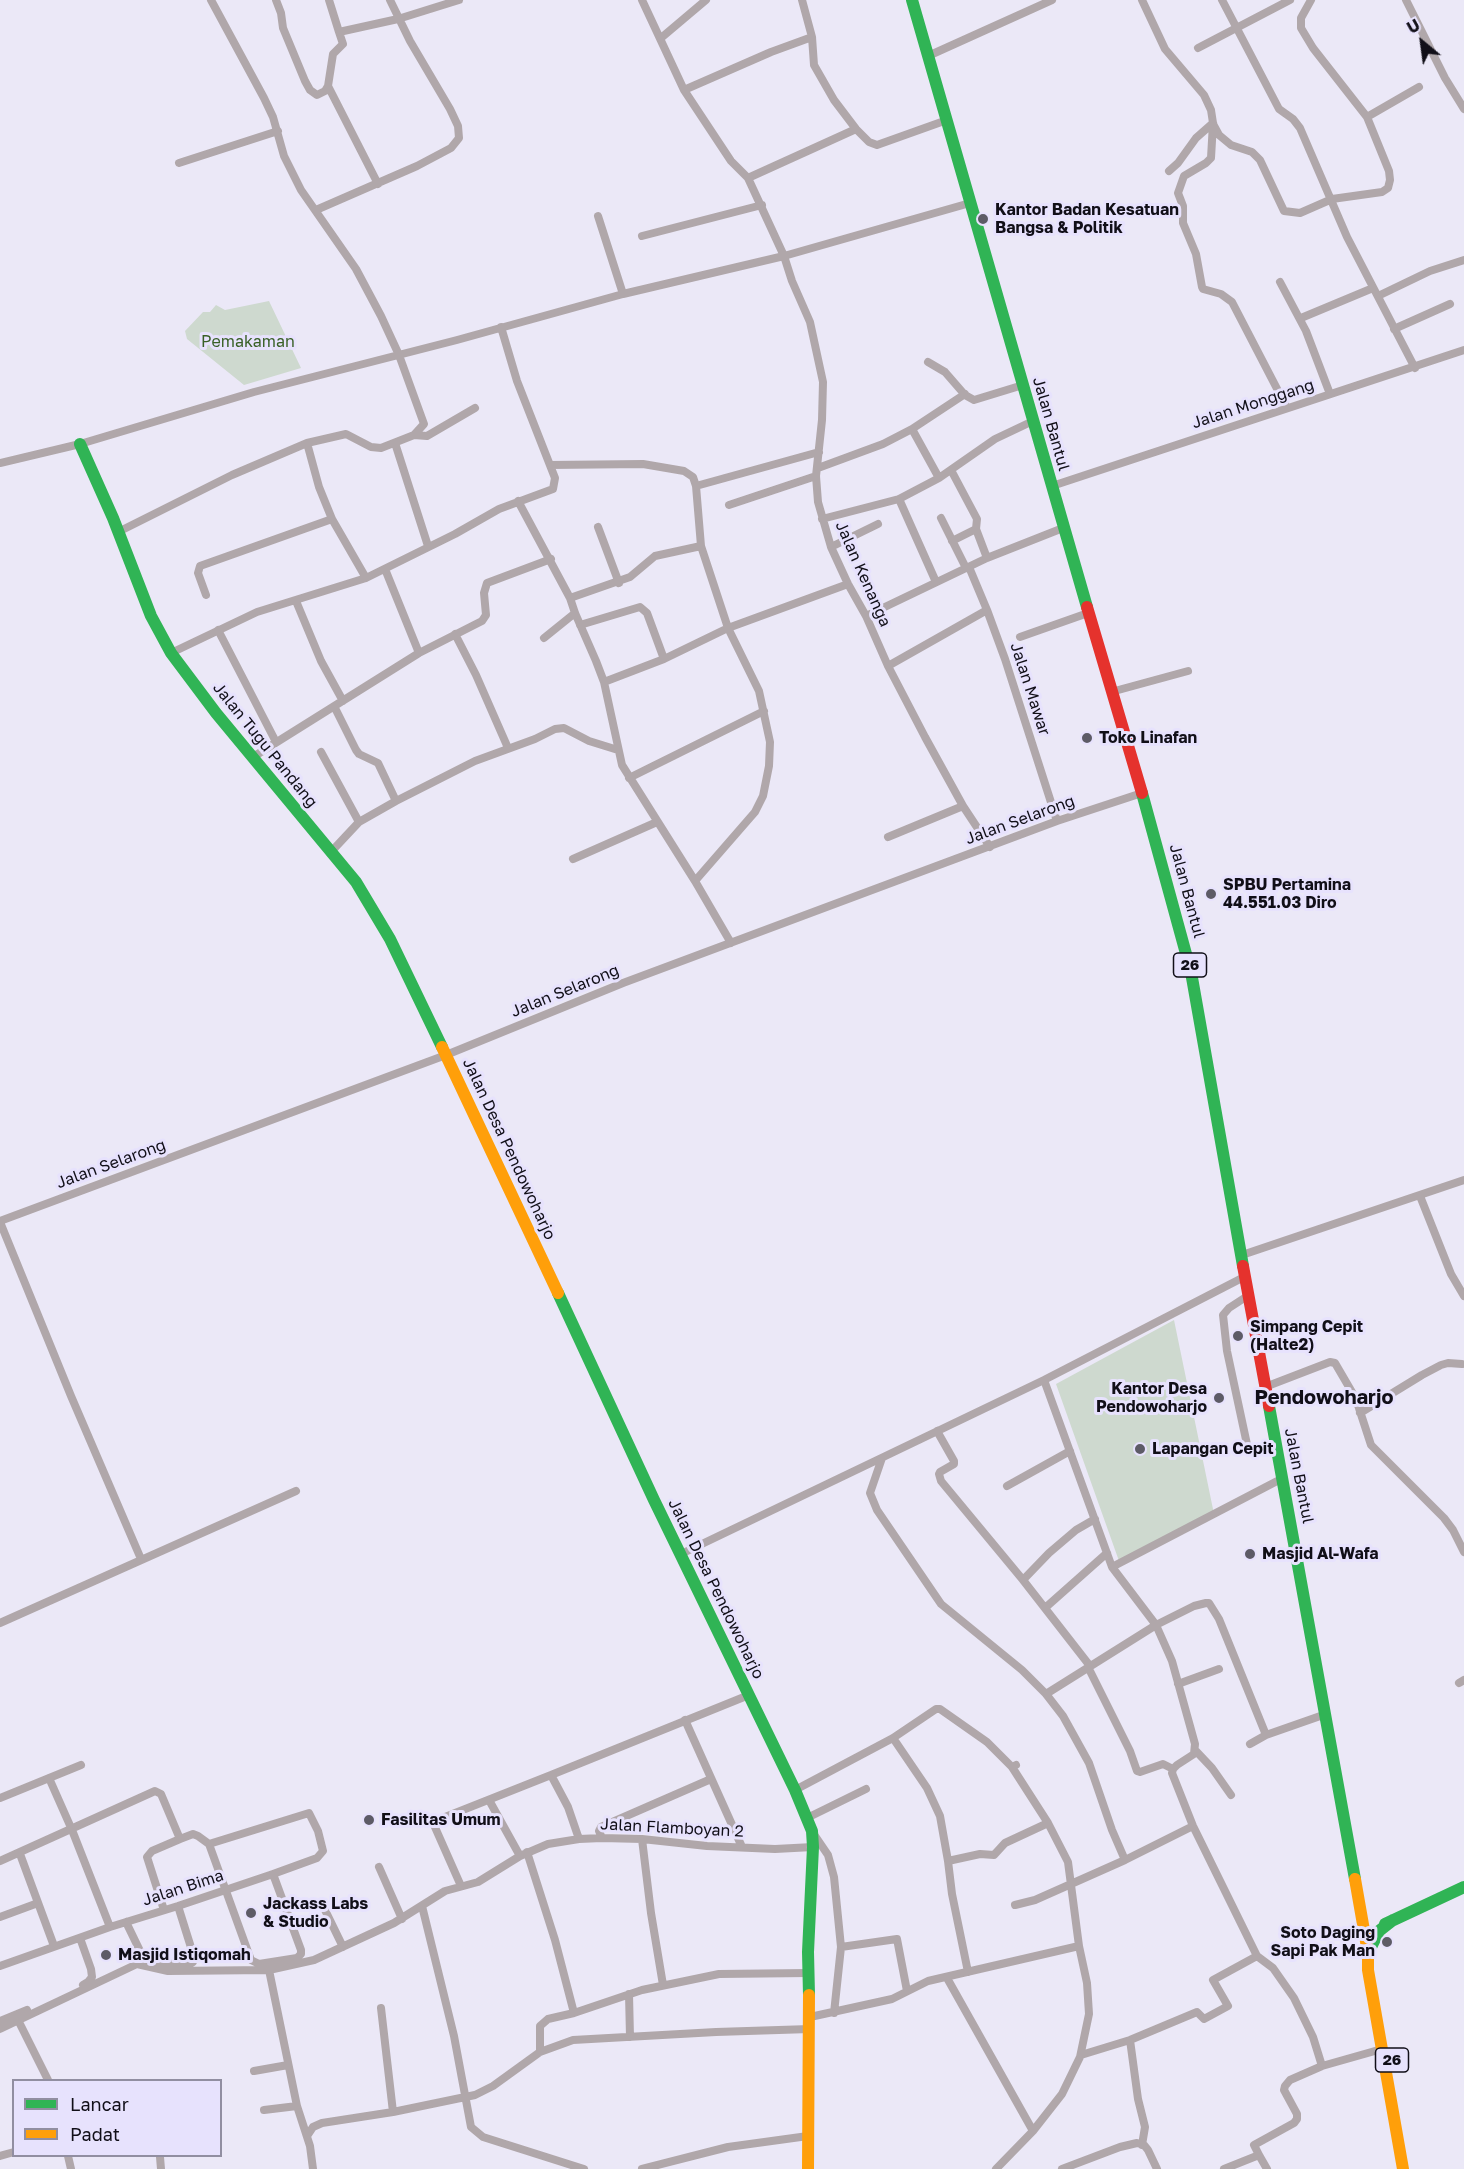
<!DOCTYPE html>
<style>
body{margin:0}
#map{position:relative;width:1464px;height:2169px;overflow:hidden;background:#ebe8f7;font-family:"Golos Text",sans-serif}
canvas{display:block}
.legend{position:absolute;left:12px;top:2079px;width:210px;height:78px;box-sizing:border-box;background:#e7e2fd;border:2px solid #918ea1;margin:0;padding:8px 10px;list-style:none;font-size:18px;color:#110f18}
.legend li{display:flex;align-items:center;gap:12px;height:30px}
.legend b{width:30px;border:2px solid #918ea1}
.north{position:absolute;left:1392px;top:12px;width:60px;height:60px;-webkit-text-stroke:4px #e7e2fd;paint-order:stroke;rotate:331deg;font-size:16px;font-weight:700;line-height:24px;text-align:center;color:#110f18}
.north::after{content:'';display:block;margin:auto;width:21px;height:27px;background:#110f18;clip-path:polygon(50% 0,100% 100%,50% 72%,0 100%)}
</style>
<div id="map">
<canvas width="1464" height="2169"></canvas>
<ul class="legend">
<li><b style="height:8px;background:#30b455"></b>Lancar</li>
<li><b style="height:8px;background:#ff9f0a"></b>Padat</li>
</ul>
<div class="north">U</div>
</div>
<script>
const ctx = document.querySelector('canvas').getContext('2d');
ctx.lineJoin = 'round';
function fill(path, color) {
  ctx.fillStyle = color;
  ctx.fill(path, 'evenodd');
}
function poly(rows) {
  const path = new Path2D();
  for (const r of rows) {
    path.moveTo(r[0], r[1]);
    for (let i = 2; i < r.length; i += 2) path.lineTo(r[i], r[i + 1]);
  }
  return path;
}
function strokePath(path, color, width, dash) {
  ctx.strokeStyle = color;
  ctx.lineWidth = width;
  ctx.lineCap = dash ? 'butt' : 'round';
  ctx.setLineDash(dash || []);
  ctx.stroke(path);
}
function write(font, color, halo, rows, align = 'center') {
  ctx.font = font + ' "Golos Text",sans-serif';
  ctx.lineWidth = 6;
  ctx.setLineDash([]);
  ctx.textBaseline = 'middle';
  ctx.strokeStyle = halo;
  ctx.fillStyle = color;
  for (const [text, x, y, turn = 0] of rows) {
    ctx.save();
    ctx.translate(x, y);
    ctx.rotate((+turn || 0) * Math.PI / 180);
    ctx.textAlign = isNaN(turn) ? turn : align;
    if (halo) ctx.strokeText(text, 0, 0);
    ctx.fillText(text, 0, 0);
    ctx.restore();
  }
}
const green = poly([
 [269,301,301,368,244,385,187,339,185,331,203,312,210,312,216,305,225,310],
 [1174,1320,1214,1514,1119,1561,1056,1384]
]);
const street = poly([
 [276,0,281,13,283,28,305,81,310,90,317,95,325,91,328,86,333,54,343,44,339,32,398,19,459,0],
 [329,0,339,32],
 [642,0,684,90,731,161,748,178,784,256,792,281,810,322,823,382,822,420,816,476,818,502,831,547,848,584,866,616,888,666,925,737,963,806,990,847],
 [802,0,812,37,814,65,834,100,856,129,869,142,877,145,947,120],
 [1142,0,1165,49,1204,95,1211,110,1213,123,1211,158,1206,163,1184,176,1178,193,1183,206,1183,223,1196,254,1202,287,1203,289,1221,294,1232,302,1287,408],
 [1222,0,1279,109,1293,119,1300,128,1347,237,1415,368],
 [1311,0,1301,18,1301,28,1313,48,1367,117],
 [1406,0,1445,78,1464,109],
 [661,38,706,0],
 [1198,48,1290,0],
 [928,56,1052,0],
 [328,86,378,184],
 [684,90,771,52,812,37],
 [1213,124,1219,135,1231,145,1252,152,1260,160,1284,211,1300,213,1332,199,1382,192,1388,188,1390,180,1389,171,1367,117,1419,87],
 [179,163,278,131],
 [1169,171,1178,163,1196,138,1213,123],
 [748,178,856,129],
 [316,210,417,166,451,148,459,138,458,126,450,109,410,41,390,0],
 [598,216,623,294],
 [642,236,762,205],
 [1280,282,1306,331,1330,394],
 [1378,296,1430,271,1464,260],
 [1301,318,1373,288],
 [1394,329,1450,304],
 [928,362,945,372,965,395,974,400,1023,385],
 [912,429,939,478],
 [414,435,427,436,475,408],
 [307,443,319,487,332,519,366,578],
 [395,443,428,546],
 [0,463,80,444,254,392,457,340,623,294,784,256,970,203],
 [550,465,643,464,684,471,693,477,696,486,701,546,728,628,759,691,770,742,769,766,763,796,755,812,695,881],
 [818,468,883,444,912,429,965,394],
 [951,470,977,519,976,529,987,558],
 [696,486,819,452],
 [1052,486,1464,350],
 [899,499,936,582],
 [518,501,570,598,575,613,596,661,604,682,622,765,695,881,731,943],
 [729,505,816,476],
 [941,518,966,568],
 [822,519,899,499,939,478,995,439,1033,421],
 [598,527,619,583],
 [118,532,232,475,307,443,346,434,371,447,381,448,414,435,424,424,399,355,381,316,356,269,301,190,284,156,273,117,264,98,211,0],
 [952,541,976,529],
 [831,547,878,524],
 [969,567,987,610,1005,659,1057,821],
 [385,569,419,653],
 [206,595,198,573,200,566,332,519],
 [570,598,630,577,655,556,701,546],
 [296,601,321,661,343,701],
 [866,616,987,558,1063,528],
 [580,625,640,607,647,613,664,659],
 [218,630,276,742],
 [455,634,476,675,508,748],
 [1020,637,1088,613],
 [544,638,575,613],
 [171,653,257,612,366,578,455,534,499,509,553,489,555,478,517,381,501,327],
 [888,666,987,610],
 [604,682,664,659,728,628,848,584],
 [1111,692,1188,671],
 [334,706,356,750,359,754,378,763,396,801],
 [321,752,359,822],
 [253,757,419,653,482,621,486,615,484,593,487,583,551,559],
 [629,778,764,711],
 [888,837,963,806],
 [330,853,359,822,396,801,475,761,535,739,555,729,564,728,589,741,618,750],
 [573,859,657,822],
 [1420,1196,1451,1274,1464,1296],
 [0,1221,446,1055,623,983,1057,821,1142,793],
 [0,1222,71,1396,141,1559],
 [1242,1255,1464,1180],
 [1044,1380,1112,1567,1156,1625,1172,1661,1195,1744,1194,1754,1177,1765,1173,1769,1172,1773,1193,1826,1257,1956,1273,1968,1294,1998,1313,2037,1322,2066],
 [1265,1387,1330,1362,1335,1363,1356,1399,1371,1445,1444,1518,1453,1530,1464,1552],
 [1360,1413,1422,1375,1441,1365,1448,1363,1462,1364],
 [937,1431,954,1461,954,1464,940,1472,939,1474,941,1481,1023,1580],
 [1248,1449,1227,1351,1223,1315,1229,1308,1249,1295],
 [882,1458,870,1493,877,1510,941,1604,1022,1670,1046,1694,1063,1716,1089,1763,1112,1830,1125,1860],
 [1007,1486,1070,1451],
 [681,1554,1044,1380,1246,1276],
 [1112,1567,1283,1478],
 [1045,1608,1107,1553],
 [0,1623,296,1491],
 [1090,1666,1023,1580,1049,1553,1076,1530,1095,1519],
 [1088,1667,1130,1751,1137,1771,1140,1772,1163,1764,1173,1769],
 [1459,1683,1464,1680],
 [1178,1684,1219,1669],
 [1046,1694,1156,1625,1194,1606,1206,1603,1209,1603,1219,1619,1266,1735],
 [685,1720,742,1847],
 [893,1738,927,1788,940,1816,948,1861,952,1894,968,1972],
 [1250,1744,1266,1735,1326,1714],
 [1195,1750,1212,1768,1231,1795],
 [49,1778,72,1830,110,1927],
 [795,1790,893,1738,936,1709,940,1709,987,1742,1012,1767,1016,1765],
 [0,1798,81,1765],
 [489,1800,520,1856],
 [807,1818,866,1789],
 [813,1833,828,1855,834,1877,841,1947,834,2013],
 [602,1838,599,1831,601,1827,711,1779],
 [579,1839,568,1807,551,1775,749,1695],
 [642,1839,651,1913,663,1985],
 [527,1852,555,1940,574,2013],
 [20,1854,54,1946],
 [0,1861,155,1791,161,1794,180,1839],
 [948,1861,980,1854,994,1855,1005,1843,1048,1823],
 [379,1867,402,1919],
 [461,1886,434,1825,435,1821,551,1775],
 [1015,1905,1035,1900,1125,1860,1193,1826],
 [422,1906,454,2036,471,2127,483,2137,584,2169],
 [164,1910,147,1857,152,1851,180,1839,193,1834,198,1836,209,1844,251,1960,259,1964,297,1958,301,1954,301,1950,273,1874],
 [325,1910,343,1947],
 [0,1917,38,1903],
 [126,1922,141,1953,148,1961,188,1965,193,1962,194,1957,178,1906],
 [80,1938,91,1969,92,1977,88,1982,83,1985],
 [841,1947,897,1939,907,1991],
 [0,1966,110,1927,178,1906,273,1874,317,1858,323,1851,318,1831,309,1813,209,1844],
 [269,1970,297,2106,310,2146,313,2169],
 [947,1978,1033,2131],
 [629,1994,630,2037],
 [381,2008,393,2112],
 [810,2017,892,1999,928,1981,1079,1946,1068,1862,1048,1823,1012,1767],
 [18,2020,48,2080],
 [0,2021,27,2010],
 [0,2029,137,1964,168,1971,269,1970,314,1960,394,1923,445,1891,478,1882,520,1856,548,1844,579,1839,602,1838,642,1839,707,1846,775,1849,813,1847],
 [1130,2040,1138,2099,1145,2127,1142,2145],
 [540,2052,540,2026,548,2019,574,2013,642,1990,719,1974,808,1973],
 [1081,2055,1130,2040,1197,2012,1204,2019,1228,2006,1213,1980,1257,1956],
 [254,2071,288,2065],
 [264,2110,297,2106],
 [307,2136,313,2127,322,2123,393,2112,475,2095,493,2086,540,2052,573,2040,716,2032,810,2029],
 [1259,2155,1254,2145,1294,2123,1297,2119,1297,2114,1284,2090,1285,2086,1290,2080,1322,2066,1382,2049],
 [0,2156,14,2152],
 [68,2156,71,2169],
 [160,2157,161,2169],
 [642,2169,728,2147,808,2136],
 [996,2169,1033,2131,1062,2094,1080,2057,1089,2014,1087,1983,1079,1946],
 [1062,2169,1120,2147,1137,2143,1144,2145,1148,2150,1157,2169],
 [1224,2169,1259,2155,1267,2169]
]);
const fast = poly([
 [912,0,1087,607],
 [80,444,113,518,151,616,171,653,216,713,356,882,390,939,442,1047],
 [1142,793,1191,972,1243,1266],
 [558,1293,654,1500,795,1790,812,1831,813,1847,808,1952,809,1995],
 [1269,1406,1355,1879],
 [1385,1924,1464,1887],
 [1368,1953,1379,1931,1393,1920]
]);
const slow = poly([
 [442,1047,558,1293],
 [1355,1879,1368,1953,1368,1970,1403,2169],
 [808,2169,809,1995]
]);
const jam = poly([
 [1087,607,1142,793],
 [1243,1266,1269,1406]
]);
const markers = [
 [983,219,6,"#5d5b66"],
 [1087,738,6,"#5d5b66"],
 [1211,894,6,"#5d5b66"],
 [1238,1336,6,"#5d5b66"],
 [1219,1398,6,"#5d5b66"],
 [1140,1449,6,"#5d5b66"],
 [1250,1554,6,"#5d5b66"],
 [369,1820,6,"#5d5b66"],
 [251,1913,6,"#5d5b66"],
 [1387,1942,6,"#5d5b66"],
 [106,1955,6,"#5d5b66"]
];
const shields = [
 [1190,965,33],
 [1392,2060,33]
];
const shieldNames = [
 ["26",1190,965],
 ["26",1392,2060]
];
const poiNames = [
 ["Kantor Badan Kesatuan",995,210],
 ["Bangsa & Politik",995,228],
 ["Toko Linafan",1099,738],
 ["SPBU Pertamina",1223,885],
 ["44.551.03 Diro",1223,903],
 ["Simpang Cepit",1250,1327],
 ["(Halte2)",1250,1345],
 ["Kantor Desa",1207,1389,"right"],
 ["Pendowoharjo",1207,1407,"right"],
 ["Lapangan Cepit",1152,1449],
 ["Masjid Al-Wafa",1262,1554],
 ["Fasilitas Umum",381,1820],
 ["Jackass Labs",263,1904],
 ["& Studio",263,1922],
 ["Soto Daging",1375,1933,"right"],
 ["Sapi Pak Man",1375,1951,"right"],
 ["Masjid Istiqomah",118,1955]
];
const parkNames = [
 ["Pemakaman",248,342]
];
const streetNames = [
 ["Jalan Monggang",1253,404,-18],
 ["Jalan Bantul",1051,424,74],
 ["Jalan Kenanga",863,574,66],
 ["Jalan Mawar",1030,689,72],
 ["Jalan Tugu Pandang",265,745,51],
 ["Jalan Selarong",1020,820,-20],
 ["Jalan Bantul",1187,891,75],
 ["Jalan Selarong",565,991,-22],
 ["Jalan Desa Pendowoharjo",509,1149,65],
 ["Jalan Selarong",111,1164,-20],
 ["Jalan Bantul",1299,1476,79],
 ["Jalan Desa Pendowoharjo",716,1589,64],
 ["Jalan Flamboyan 2",672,1828,3],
 ["Jalan Bima",183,1888,-18]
];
const quarterNames = [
 ["Pendowoharjo",1324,1398]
];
fill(green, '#ced9cf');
strokePath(street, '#b0a7aa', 8);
strokePath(fast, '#30b455', 12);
strokePath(slow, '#ff9f0a', 12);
strokePath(jam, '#e5322d', 12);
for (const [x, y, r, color] of markers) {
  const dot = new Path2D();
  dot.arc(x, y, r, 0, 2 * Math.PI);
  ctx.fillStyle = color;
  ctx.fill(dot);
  strokePath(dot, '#e7e2fd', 2);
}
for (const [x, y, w] of shields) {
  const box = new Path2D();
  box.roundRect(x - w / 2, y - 12, w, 24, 4.5);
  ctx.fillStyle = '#e7e2fd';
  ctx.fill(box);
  strokePath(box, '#110f18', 1.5);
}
write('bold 15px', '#110f18', null, shieldNames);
write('bold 16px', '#110f18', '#e7e2fd', poiNames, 'left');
write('16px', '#396027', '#e7e2fd', parkNames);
write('16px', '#110f18', '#e7e2fd', streetNames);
write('bold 20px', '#110f18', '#e7e2fd', quarterNames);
</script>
